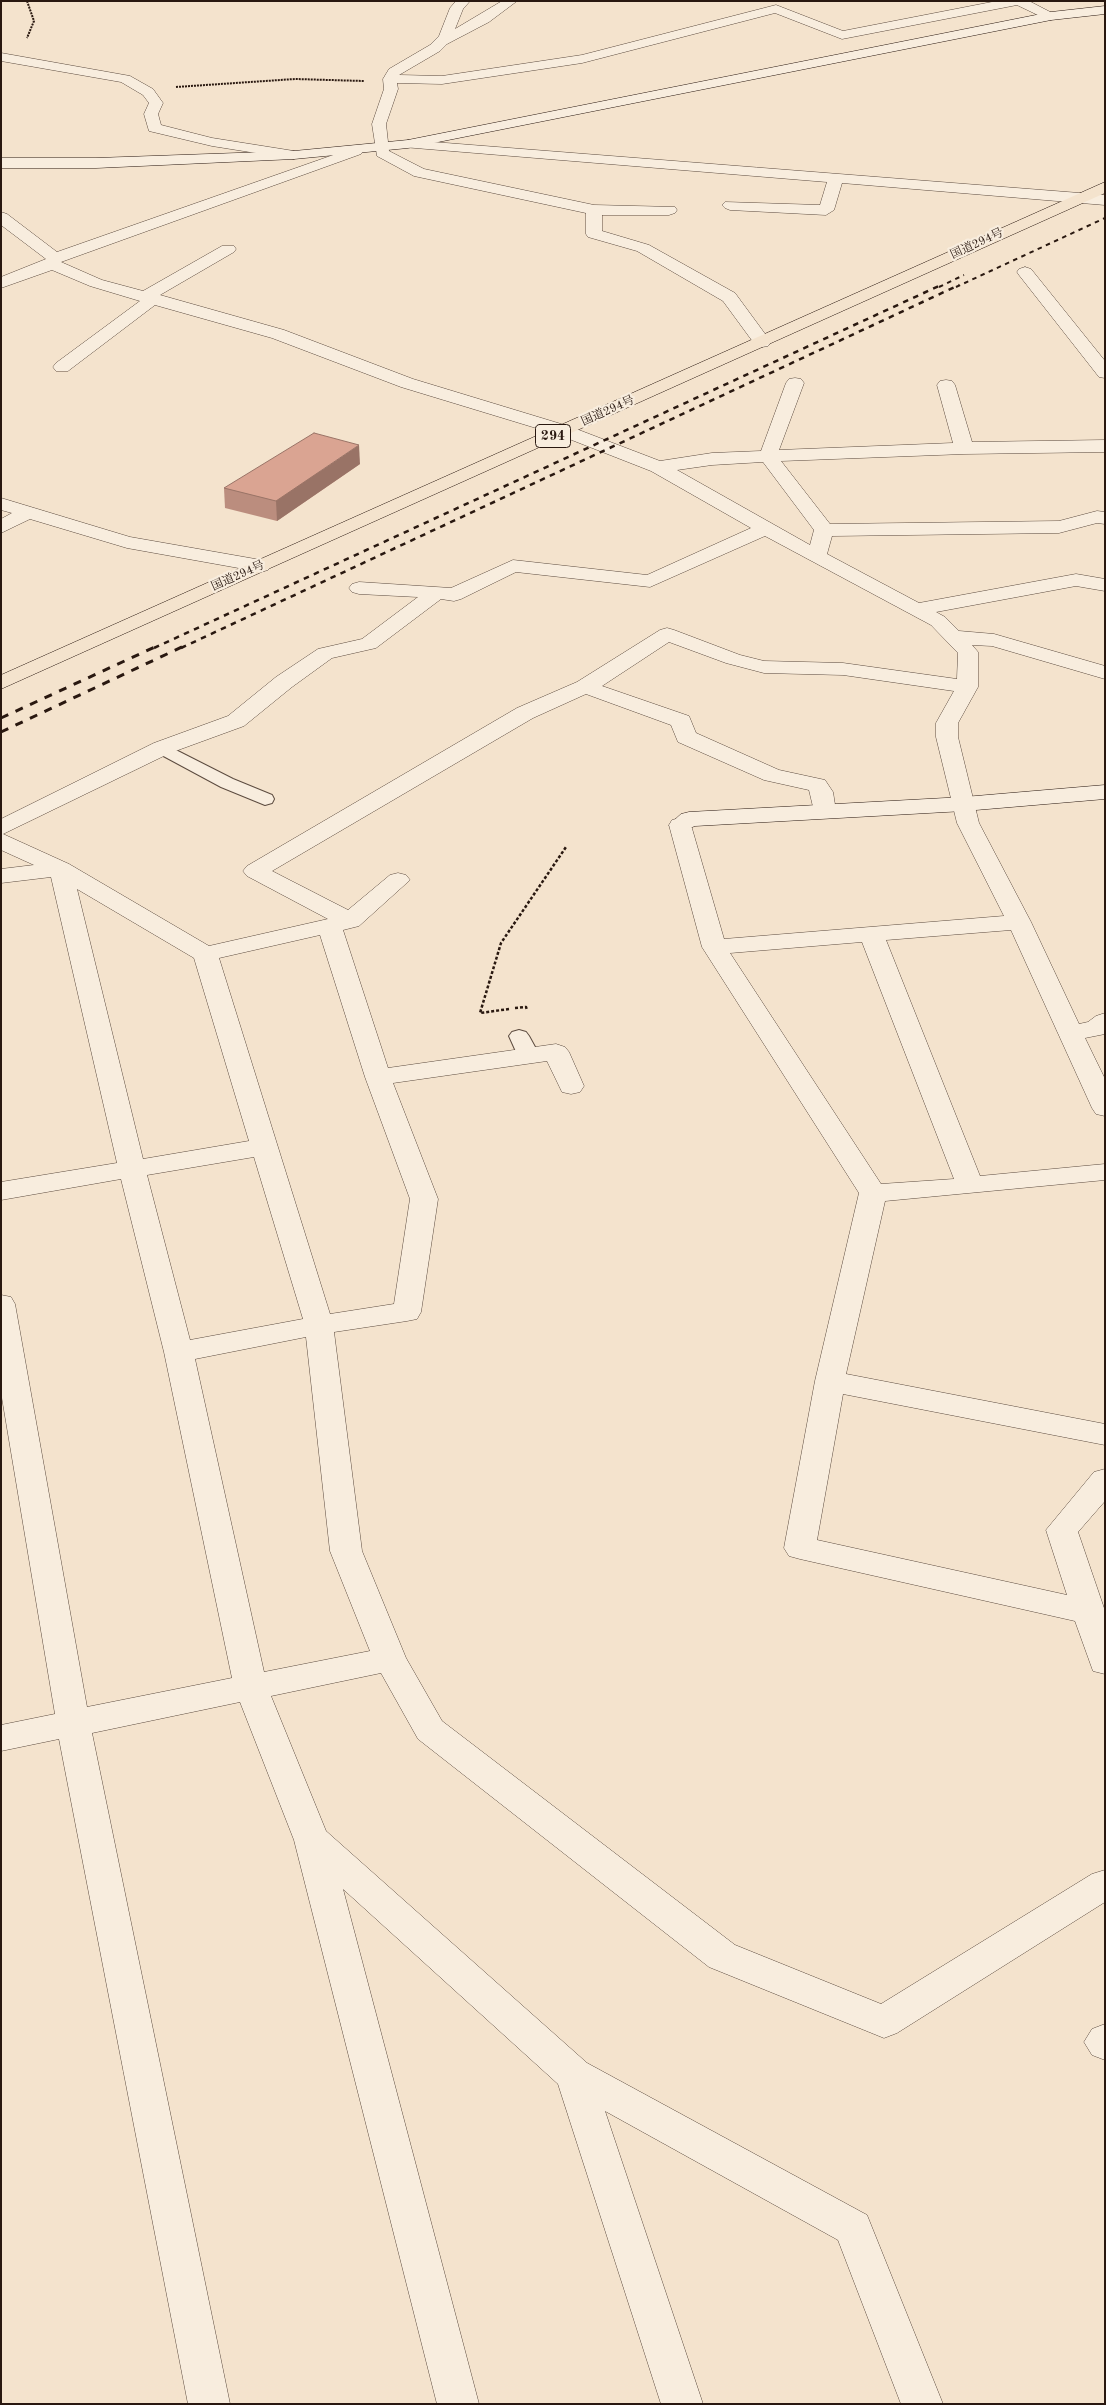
<!DOCTYPE html>
<meta charset="utf-8">
<style>
body{margin:0}
#map{position:relative;width:1106px;height:2405px;overflow:hidden;background:#f4e3cd;font-family:"Old Standard TT",serif}
canvas{display:block}
.frame{position:absolute;inset:0;border:2px solid #291810;pointer-events:none}
</style>
<div id="map">
<canvas width="1106" height="2405"></canvas>
<div class="frame"></div>
</div>
<script>
const ctx = document.querySelector('canvas').getContext('2d');
ctx.lineJoin = 'round';
function poly(rows) {
  const path = new Path2D();
  for (const r of rows) {
    path.moveTo(r[0], r[1]);
    for (let i = 2; i < r.length; i += 2) path.lineTo(r[i], r[i + 1]);
  }
  return path;
}
function strokePath(path, color, width, dash) {
  ctx.strokeStyle = color;
  ctx.lineWidth = width;
  ctx.lineCap = dash ? 'butt' : 'round';
  ctx.setLineDash(dash || []);
  ctx.stroke(path);
}
function fill(path, color) {
  ctx.fillStyle = color;
  ctx.fill(path, 'evenodd');
}
function write(font, color, halo, rows, align = 'center') {
  ctx.font = font + ' "Old Standard TT","Noto Serif JP",serif';
  ctx.lineWidth = 4.5;
  ctx.setLineDash([]);
  ctx.textBaseline = 'middle';
  ctx.strokeStyle = halo;
  ctx.fillStyle = color;
  for (const [text, x, y, turn = 0] of rows) {
    ctx.save();
    ctx.translate(x, y);
    ctx.rotate((+turn || 0) * Math.PI / 180);
    ctx.textAlign = isNaN(turn) ? turn : align;
    if (halo) ctx.strokeText(text, 0, 0);
    ctx.fillText(text, 0, 0);
    ctx.restore();
  }
}
const pathFar1 = poly([
 [27,1,34,21,27,38],
 [176,87,295,79,364,81]
]);
const path = poly([
 [515,1008,526,1007,527,1010],
 [509,1009,480,1013,501,943,566,847]
]);
const lane = poly([
 [162,743,233,779,272,795,274,799,272,803,265,805,221,787,156,752,153,748,156,744,162,743],
 [519,1030,526,1032,529,1036,540,1056,536,1060,529,1062,522,1060,518,1056,509,1036,512,1032,519,1030]
]);
const street = poly([
 [456,1,470,1,463,9,455,29,502,1,517,1,489,22,447,44,440,51,399,75,442,76,582,55,776,5,843,31,997,1,1029,1,1058,16,1051,20,1046,19,1017,5,842,39,775,13,582,63,442,84,397,83,398,89,386,124,389,151,424,169,594,205,675,207,677,210,675,213,669,215,602,215,602,231,649,245,735,293,771,342,768,346,762,347,756,346,723,301,637,251,588,237,586,234,586,213,414,176,377,156,372,124,384,89,383,79,389,69,430,45,439,36,450,8,456,1],
 [1,53,130,76,153,89,163,103,158,114,161,125,212,138,294,151,301,155,294,159,212,146,149,131,144,114,149,103,143,95,121,82,1,61,1,53],
 [408,140,1105,195,1105,205,842,183,834,210,826,215,730,210,725,208,722,205,725,202,820,205,827,182,403,147,401,144,408,140],
 [356,147,361,148,363,151,361,154,61,262,102,280,143,291,222,246,234,246,236,249,234,252,160,295,284,330,413,379,571,427,660,461,712,453,761,451,786,383,789,379,795,378,801,379,804,383,779,450,953,443,937,385,940,381,946,380,952,381,955,385,972,442,1105,440,1105,452,964,454,781,461,830,524,1059,521,1097,511,1105,512,1105,524,1097,523,1059,533,832,536,827,554,919,603,1076,574,1105,579,1105,591,1076,586,936,612,945,617,959,631,994,634,1105,666,1105,679,992,646,972,645,978,652,978,687,958,723,958,737,979,823,1031,922,1079,1024,1088,1022,1096,1016,1105,1013,1105,1034,1085,1038,1105,1079,1105,1116,1096,1114,1092,1108,1011,930,886,940,980,1176,1105,1164,1105,1180,885,1201,846,1374,1105,1424,1105,1445,843,1394,817,1540,1067,1595,1046,1530,1094,1472,1105,1469,1105,1501,1078,1532,1105,1611,1105,1674,1093,1671,1075,1621,800,1559,789,1556,784,1548,815,1381,859,1193,702,947,669,825,672,820,680,818,688,820,691,825,724,939,1004,916,957,823,936,737,936,723,954,691,843,675,764,673,726,663,669,642,602,686,689,716,696,733,779,770,825,780,833,792,836,811,833,816,825,818,817,816,814,811,809,790,764,780,678,742,671,725,586,694,533,718,272,871,348,910,390,875,398,873,406,875,410,880,359,926,343,930,388,1068,556,1044,565,1047,569,1052,584,1086,580,1092,571,1094,562,1092,547,1061,393,1083,438,1199,421,1312,417,1319,407,1321,334,1332,362,1551,406,1658,442,1721,735,1945,881,2004,1092,1874,1105,1870,1105,1902,897,2033,884,2038,709,1967,418,1739,381,1673,271,1696,326,1831,587,2063,867,2215,943,2404,901,2404,838,2240,605,2111,703,2404,661,2404,558,2084,343,1889,479,2404,437,2404,294,1840,240,1702,92,1733,230,2404,188,2404,59,1739,1,1751,1,1725,55,1714,1,1392,1,1295,11,1297,15,1304,87,1707,232,1678,164,1352,121,1179,1,1200,1,1182,117,1163,51,877,1,883,1,869,34,865,1,850,1,819,154,743,228,716,276,677,318,649,362,639,418,597,359,594,352,592,349,588,352,584,359,582,451,588,513,560,647,575,751,528,651,471,559,435,401,387,272,338,155,305,68,371,56,371,53,367,56,363,140,301,90,286,52,270,1,288,1,277,46,259,1,225,1,212,7,214,57,252,356,147],
 [763,462,814,530,810,545,677,470,712,465,763,462],
 [765,536,931,625,958,653,957,679,843,663,764,661,740,655,674,630,667,628,660,630,577,682,517,708,247,866,243,871,247,876,328,919,209,946,69,864,3,834,170,753,244,726,292,687,332,658,376,648,441,599,454,601,461,599,516,572,650,587,765,536],
 [77,889,194,958,249,1141,143,1159,77,889],
 [320,935,365,1077,410,1199,394,1304,330,1314,219,958,320,935],
 [862,942,954,1179,881,1184,730,953,862,942],
 [254,1157,303,1319,190,1340,147,1175,254,1157],
 [306,1337,330,1551,370,1651,264,1672,195,1359,306,1337],
 [1025,267,1031,269,1105,361,1105,378,1099,377,1019,275,1017,272,1019,269,1025,267],
 [1,498,130,537,261,560,268,562,271,566,268,570,261,572,127,548,30,519,1,533,1,519,12,513,1,510,1,498],
 [1105,2024,1105,2060,1092,2055,1084,2042,1092,2029,1105,2024]
]);
const secondary = poly([
 [1105,6,1105,14,1051,20,408,148,294,159,96,168,1,168,1,158,96,158,294,151,408,140,1051,12,1105,6],
 [1105,785,1105,799,964,811,695,826,680,832,672,830,669,825,681,814,689,812,964,797,1105,785]
]);
const highway = poly([
 [1105,182,1105,193,1,689,1,675,1105,182]
]);
const railFar2 = poly([
 [939,287,964,275],
 [956,287,1105,218]
]);
const railFar1 = poly([
 [154,648,941,285],
 [181,648,959,285]
]);
const rail = poly([
 [1,718,157,646],
 [1,732,184,646]
]);
const wall = poly([
 [360,464,277,521,225,508,224,488]
]);
const shadedWall = poly([
 [359,445,360,464,277,521,276,501]
]);
const building = poly([
 [314,433,359,445,276,501,224,488,314,433]
]);
const farStreetnames = [
 ["国道294号",977,244,-25],
 ["国道294号",608,411,-24],
 ["国道294号",238,576,-24]
];
const shields = [
 [553,436,35]
];
const shieldNames = [
 ["294",553,436]
];
strokePath(lane, '#5c4b3f', 2);
strokePath(street, '#5c4b3f', 1);
strokePath(secondary, '#291810', 1);
strokePath(highway, '#291810', 1);
strokePath(pathFar1, '#291810', 2, [2, 1]);
strokePath(path, '#291810', 2.5, [3, 2]);
fill(lane, '#f8edde');
fill(street, '#f8edde');
fill(secondary, '#f8edde');
fill(highway, '#f4e3cd');
strokePath(railFar2, '#291810', 2, [4.5, 4.5]);
strokePath(railFar1, '#291810', 2.5, [5.5, 5.5]);
strokePath(rail, '#291810', 3, [8, 8]);
fill(wall, '#bb8d7e');
fill(shadedWall, '#997366');
fill(building, '#daa492');
strokePath(building, '#997366', 1);
write('12px', '#291810', '#f8edde', farStreetnames);
for (const [x, y, w] of shields) {
  const box = new Path2D();
  box.roundRect(x - w / 2, y - 11.5, w, 23, 4);
  ctx.fillStyle = '#f8edde';
  ctx.fill(box);
  strokePath(box, '#291810', 1);
}
write('bold 14px', '#291810', null, shieldNames);
</script>
